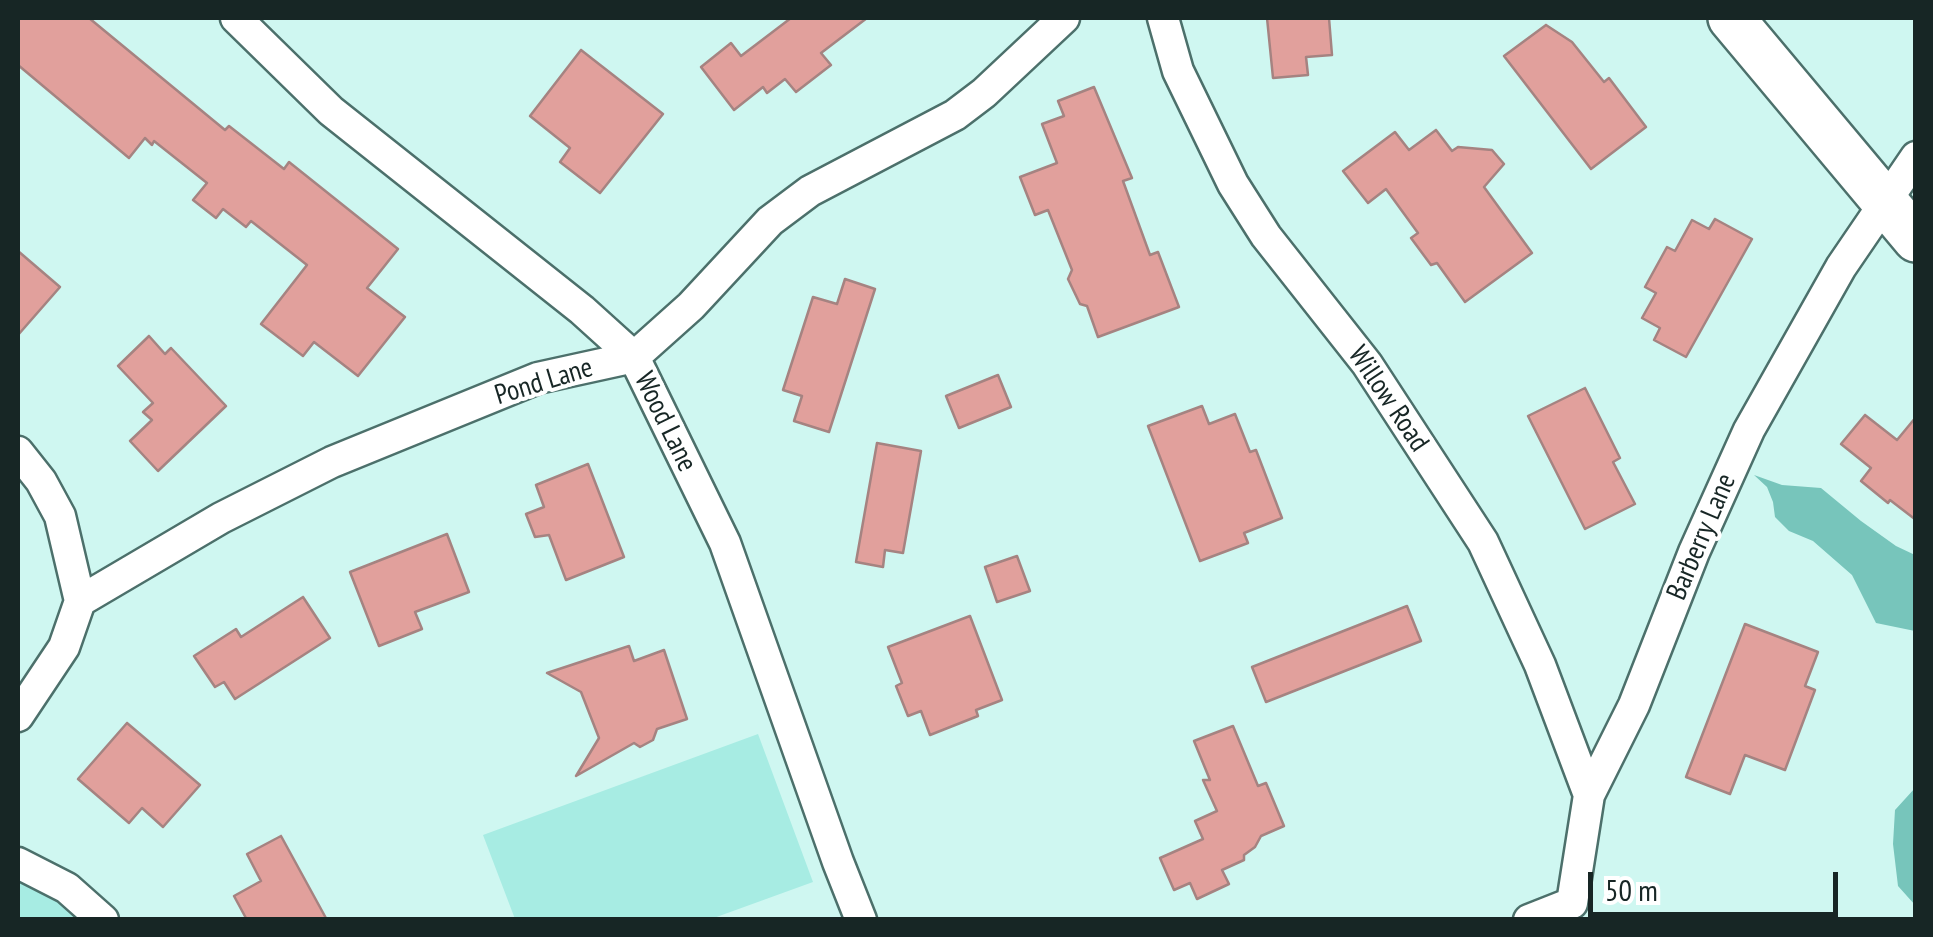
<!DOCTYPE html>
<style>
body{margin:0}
#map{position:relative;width:1933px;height:937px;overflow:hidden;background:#cff7f1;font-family:"PT Sans Narrow",sans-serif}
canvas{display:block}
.frame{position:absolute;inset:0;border:20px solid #172625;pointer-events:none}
.scale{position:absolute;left:1588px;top:872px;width:250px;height:45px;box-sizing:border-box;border:5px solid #172625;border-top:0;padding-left:12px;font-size:30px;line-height:35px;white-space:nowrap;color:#172625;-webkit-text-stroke:8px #fff;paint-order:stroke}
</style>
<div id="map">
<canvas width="1933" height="937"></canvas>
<div class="frame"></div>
<div class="scale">50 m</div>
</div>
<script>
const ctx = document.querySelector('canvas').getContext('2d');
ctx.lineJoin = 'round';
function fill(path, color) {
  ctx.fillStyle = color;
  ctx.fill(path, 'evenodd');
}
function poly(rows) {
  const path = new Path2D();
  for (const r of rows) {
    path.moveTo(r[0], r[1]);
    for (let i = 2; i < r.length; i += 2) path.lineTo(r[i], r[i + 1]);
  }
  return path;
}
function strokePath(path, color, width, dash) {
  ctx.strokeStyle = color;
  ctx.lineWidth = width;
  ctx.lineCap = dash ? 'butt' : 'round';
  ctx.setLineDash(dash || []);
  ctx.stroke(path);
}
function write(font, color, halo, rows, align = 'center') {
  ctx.font = font + ' "PT Sans Narrow",sans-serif';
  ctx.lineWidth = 8;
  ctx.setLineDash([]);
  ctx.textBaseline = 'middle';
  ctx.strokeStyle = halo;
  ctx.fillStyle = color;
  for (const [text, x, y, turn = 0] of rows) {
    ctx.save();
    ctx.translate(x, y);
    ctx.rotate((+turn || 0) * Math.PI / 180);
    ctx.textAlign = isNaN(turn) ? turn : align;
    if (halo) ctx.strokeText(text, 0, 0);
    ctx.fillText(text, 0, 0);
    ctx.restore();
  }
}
const green = poly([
 [758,734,813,882,711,919,515,919,483,835],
 [18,868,97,919,18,919]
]);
const forest = poly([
 [1754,475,1782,485,1821,488,1861,521,1896,546,1915,555,1915,631,1876,623,1852,575,1813,541,1789,531,1775,517,1773,502,1767,487],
 [1915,788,1915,905,1898,886,1893,844,1895,810]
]);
const building = poly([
 [18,18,89,18,225,130,229,126,284,169,289,162,398,249,367,288,405,317,358,376,314,342,303,356,261,324,307,265,251,221,246,227,223,209,216,218,193,200,207,183,154,141,152,145,145,138,129,158,18,65,18,18],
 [791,18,867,18,821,53,831,65,796,92,785,79,767,93,763,87,734,110,701,67,731,43,741,56,791,18],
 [1267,18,1329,18,1332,55,1306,57,1308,75,1273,78,1267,18],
 [1546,25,1572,42,1604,82,1609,78,1646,127,1591,169,1504,56,1546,25],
 [581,50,663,114,600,193,560,162,570,148,530,116,581,50],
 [1094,87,1132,178,1123,181,1150,255,1158,252,1179,307,1098,337,1087,306,1080,304,1068,279,1072,270,1048,210,1035,215,1020,177,1057,163,1042,124,1064,116,1058,101,1094,87],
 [1436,130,1452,151,1458,147,1492,150,1504,164,1484,187,1532,253,1465,302,1437,263,1431,265,1411,238,1418,233,1386,189,1368,203,1343,171,1395,132,1409,150,1436,130],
 [1715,219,1752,239,1686,357,1654,340,1660,328,1642,318,1656,293,1645,287,1667,247,1675,251,1692,220,1709,229,1715,219],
 [18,251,60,287,18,335,18,251],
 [845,279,875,289,829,432,794,421,802,396,783,390,813,297,837,304,845,279],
 [149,336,165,354,171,348,226,406,158,471,130,441,152,420,143,412,153,403,118,366,149,336],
 [998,375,1011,407,959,428,946,396,998,375],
 [1585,388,1620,458,1613,462,1635,504,1585,529,1528,416,1585,388],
 [1202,406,1209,424,1235,414,1250,452,1256,450,1282,518,1244,533,1248,543,1200,561,1148,426,1202,406],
 [1865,415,1897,440,1916,417,1916,520,1890,500,1888,503,1861,481,1871,468,1841,444,1865,415],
 [877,443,921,451,903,553,885,550,883,567,856,562,877,443],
 [588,464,624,557,566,580,549,535,535,537,526,514,544,507,536,485,588,464],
 [447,534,469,592,415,612,422,629,379,646,350,572,447,534],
 [1017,556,1030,591,997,602,985,567,1017,556],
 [303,597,330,638,235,699,224,682,215,687,194,656,236,629,241,637,303,597],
 [1407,606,1421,641,1266,702,1252,667,1407,606],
 [970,616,1002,700,976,710,978,716,930,735,921,711,908,716,896,686,902,683,888,647,970,616],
 [1745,624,1818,652,1805,686,1815,690,1785,770,1745,755,1730,794,1686,777,1745,624],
 [629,646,634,661,664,650,687,719,657,729,653,740,640,747,634,743,576,776,599,738,581,692,547,673,629,646],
 [127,723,200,785,163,827,142,808,129,823,78,779,127,723],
 [1233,726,1258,786,1266,783,1284,826,1261,836,1255,847,1244,855,1244,860,1222,870,1229,884,1197,899,1190,883,1174,890,1160,858,1203,839,1195,821,1217,811,1203,780,1210,780,1194,741,1233,726],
 [281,836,327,920,247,920,234,896,261,881,247,854,281,836]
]);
const street = poly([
 [236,18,331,111,582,310,634,357,725,543,838,862,861,920],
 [1163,18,1178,71,1233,184,1266,236,1367,364,1483,542,1540,665,1589,795],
 [18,452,41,481,60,516,80,601],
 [18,716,64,647,80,601,221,518,332,462,538,378,634,357,691,306,770,221,810,191,955,115,984,93,1064,18],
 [18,863,67,888,103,920],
 [1572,903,1589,795,1634,705,1694,552,1749,430,1841,267,1916,157],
 [1529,920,1572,903]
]);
const secondary = poly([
 [1731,18,1916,239]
]);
const streetNames = [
 ["Pond Lane",544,382,-17],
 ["Willow Road",1388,399,56],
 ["Wood Lane",665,422,64],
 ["Barberry Lane",1702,537,-67]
];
fill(green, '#a7ece3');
fill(forest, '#77c5bb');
fill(building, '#e1a09c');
strokePath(building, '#a58381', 2.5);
strokePath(street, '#4c706b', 35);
strokePath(secondary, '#4c706b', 50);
strokePath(street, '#fff', 30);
strokePath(secondary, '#fff', 45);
write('28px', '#172625', '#fff', streetNames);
</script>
